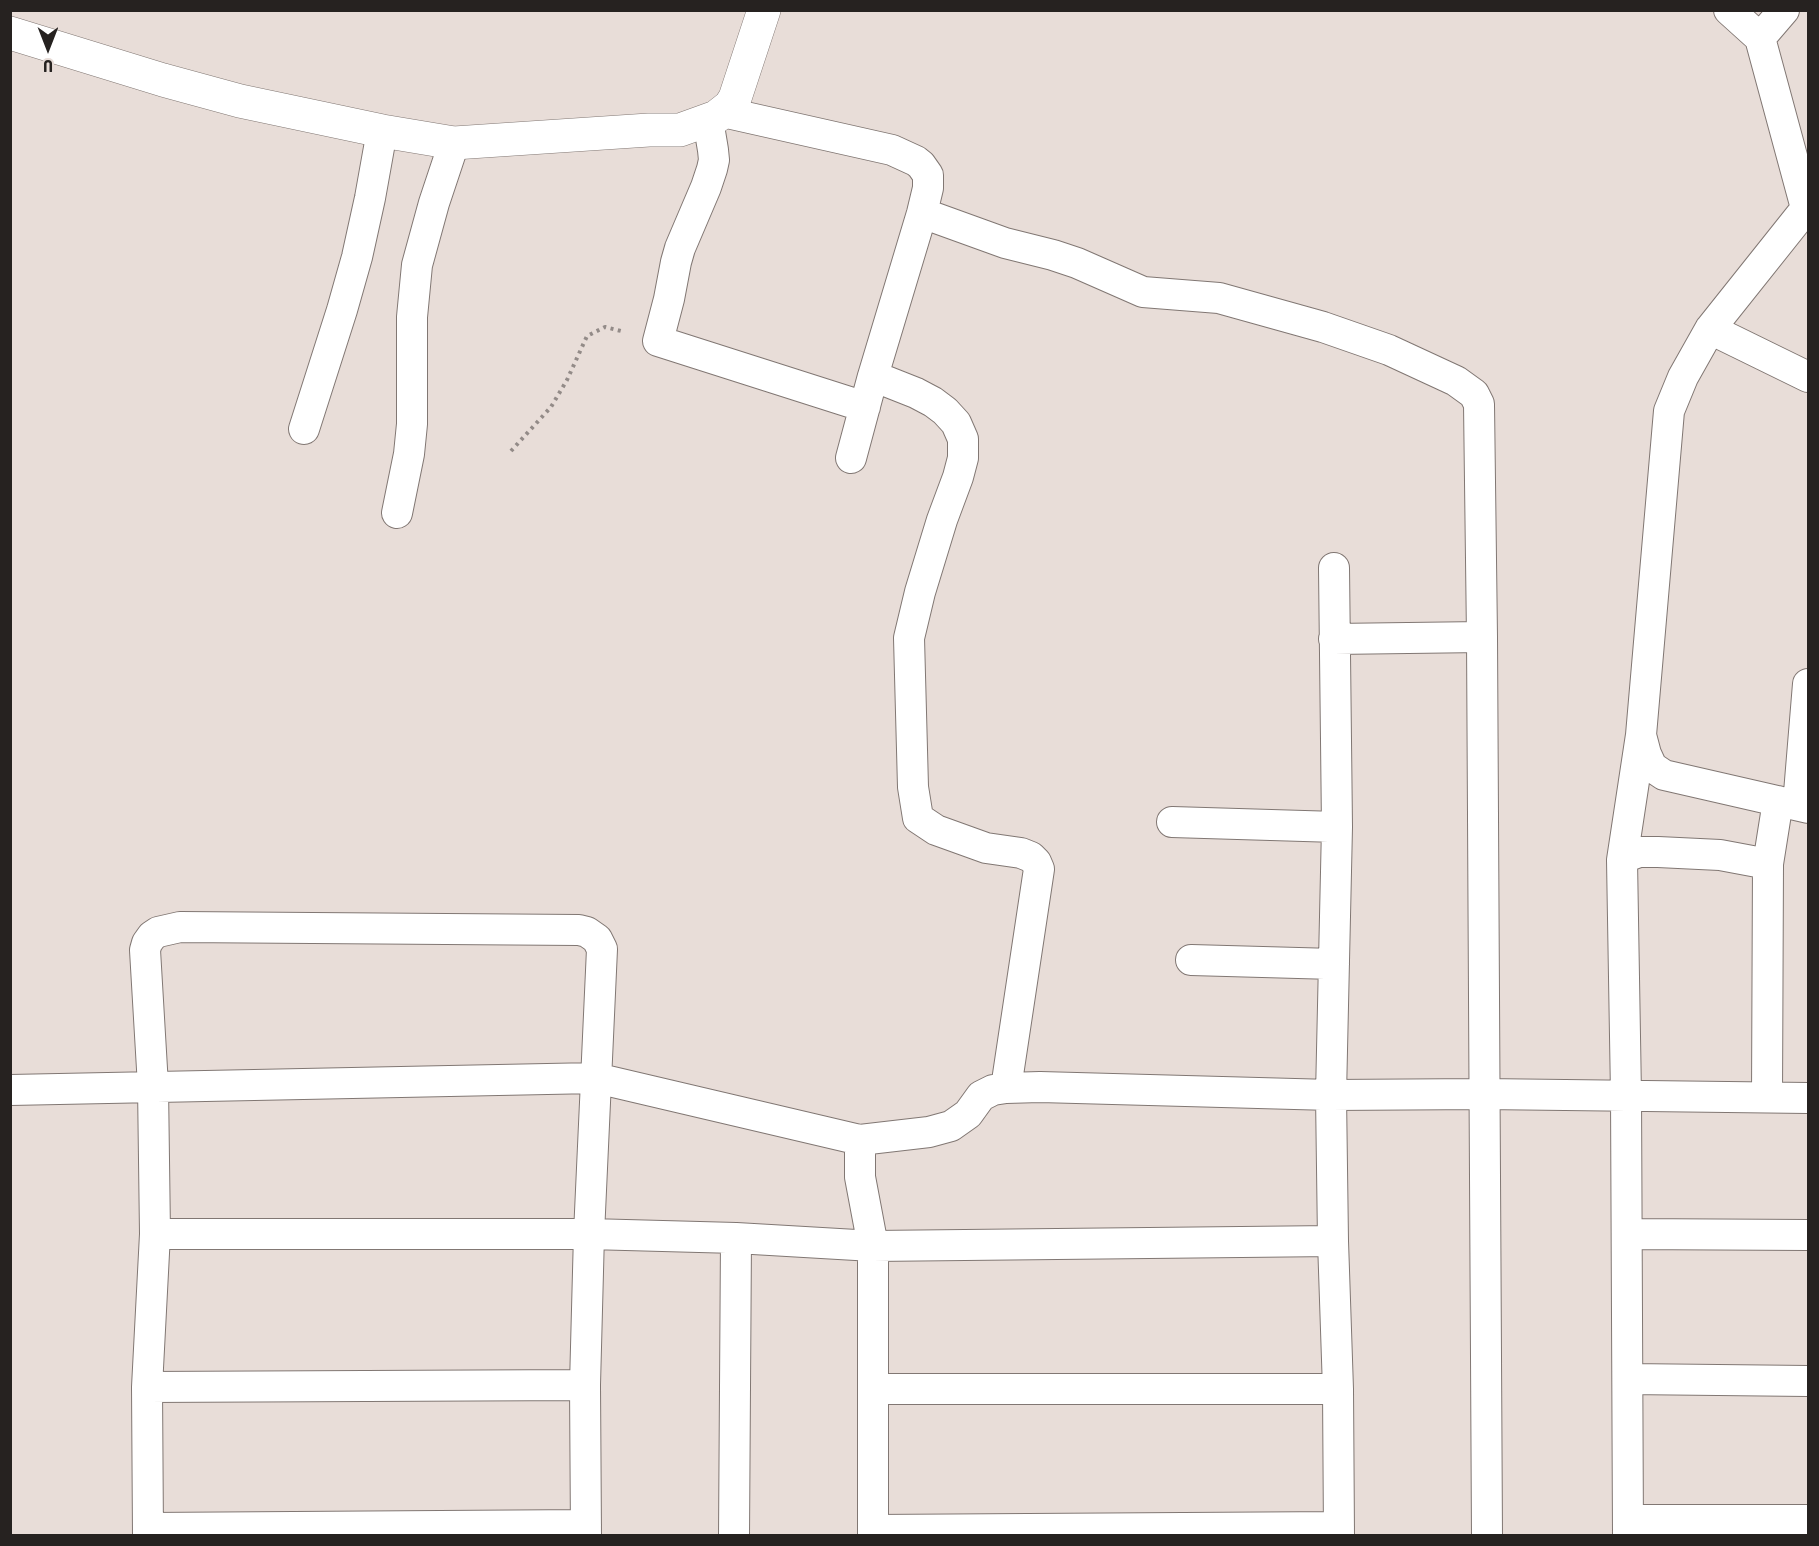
<!DOCTYPE html>
<style>
body{margin:0}
#map{position:relative;width:1819px;height:1546px;overflow:hidden;background:#e8ddd8;font-family:"Asap Condensed",sans-serif}
canvas{display:block}
.frame{position:absolute;inset:0;border:12px solid #262220;pointer-events:none}
.north{position:absolute;left:18px;top:18px;width:60px;height:60px;-webkit-text-stroke:4px #e8ddd8;paint-order:stroke;rotate:180deg;font-size:16px;font-weight:700;line-height:24px;text-align:center;color:#262220}
.north::after{content:'';display:block;margin:auto;width:21px;height:27px;background:#262220;clip-path:polygon(50% 0,100% 100%,50% 72%,0 100%)}
</style>
<div id="map">
<canvas width="1819" height="1546"></canvas>
<div class="frame"></div>
<div class="north">U</div>
</div>
<script>
const ctx = document.querySelector('canvas').getContext('2d');
ctx.lineJoin = 'round';
function poly(rows) {
  const path = new Path2D();
  for (const r of rows) {
    path.moveTo(r[0], r[1]);
    for (let i = 2; i < r.length; i += 2) path.lineTo(r[i], r[i + 1]);
  }
  return path;
}
function strokePath(path, color, width, dash) {
  ctx.strokeStyle = color;
  ctx.lineWidth = width;
  ctx.lineCap = dash ? 'butt' : 'round';
  ctx.setLineDash(dash || []);
  ctx.stroke(path);
}
const path = poly([
 [511,451,551,407,567,380,587,336,605,327,625,332]
]);
const street = poly([
 [1729,10,1760,38,1806,208],
 [1760,38,1784,10],
 [723,112,892,150,916,161,921,165,928,175,928,188,922,213,873,376,851,458],
 [708,120,713,150,714,160,712,169,706,187,680,248,676,262,669,299,658,341,865,407],
 [1808,206,1710,329,1683,377,1669,411,1641,735,1646,754,1652,767,1664,775,1808,808],
 [922,213,1005,243,1053,255,1077,263,1143,292,1219,298,1323,327,1389,350,1456,381,1474,394,1479,404,1482,637,1487,1536],
 [1710,329,1808,377],
 [873,376,916,393,933,402,945,411,956,423,963,439,963,458,958,477,942,520,920,592,909,638,913,787,918,818,936,830,986,848,1021,853,1031,857,1036,862,1039,869,1006,1088],
 [304,429,342,310,357,257,370,198,382,131],
 [397,513,409,454,412,424,412,317,417,265,434,203,454,143],
 [1334,568,1337,827,1331,1095,1333,1241,1338,1389,1339,1536],
 [1334,639,1482,637],
 [1798,805,1808,684],
 [1172,822,1337,827],
 [1623,858,1639,852,1658,852,1720,855,1768,864,1767,1097],
 [1768,864,1778,801],
 [1191,960,1334,964],
 [10,1090,596,1078,860,1140,929,1132,951,1126,968,1114,981,1096,993,1090,1006,1088,1040,1087,1331,1095,1484,1094,1808,1098],
 [860,1140,860,1177,873,1246,873,1536],
 [155,1234,589,1234,736,1238,873,1246,1333,1241],
 [1627,1234,1808,1235],
 [1628,1379,1808,1381],
 [147,1387,585,1385],
 [873,1389,1338,1389],
 [1628,1520,1808,1520],
 [148,1528,586,1525],
 [873,1530,1339,1527],
 [148,1536,147,1387,155,1234,153,1086,145,950,147,943,152,936,158,932,180,927,579,930,587,932,597,939,602,949,589,1234,585,1385,586,1536],
 [734,1536,736,1238],
 [1628,1536,1626,1095,1622,860,1641,735]
]);
const secondary = poly([
 [10,33,163,80,240,101,382,131,454,143,649,130,680,130,716,117,730,106,735,98,764,10]
]);
strokePath(street, '#817773', 32);
strokePath(secondary, '#817773', 34);
strokePath(path, '#938b88', 4, [3, 4.5]);
strokePath(street, '#fff', 30);
strokePath(secondary, '#fff', 33);
</script>
